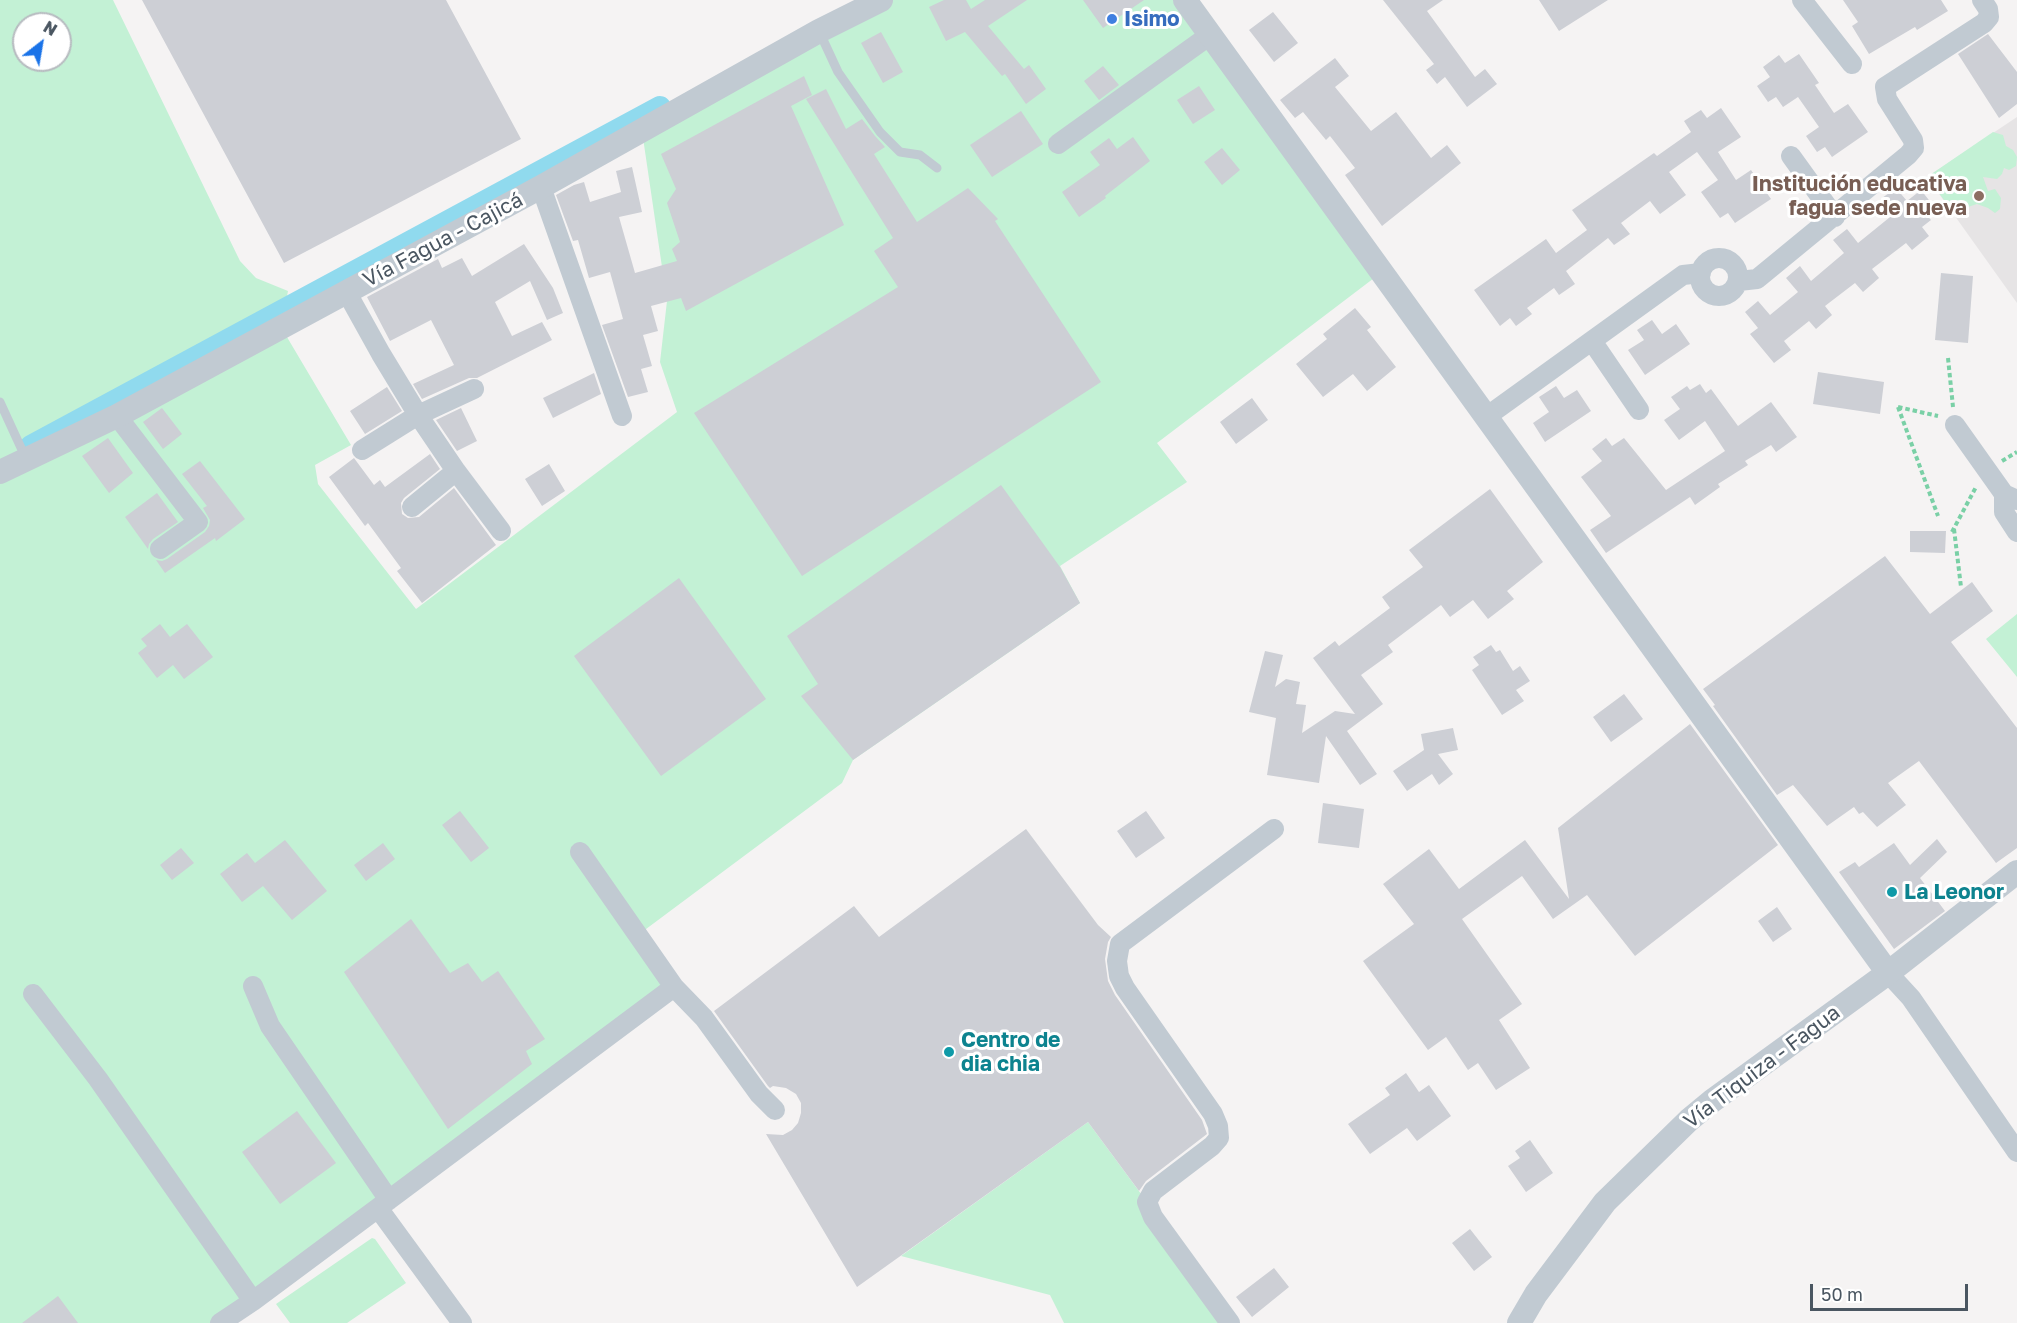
<!DOCTYPE html>
<meta charset="utf-8">
<style>
body{margin:0}
#map{position:relative;width:2017px;height:1323px;overflow:hidden;background:#f5f3f3;font-family:"Golos Text",sans-serif}
canvas{display:block}
.north{position:absolute;left:12px;top:12px;width:60px;height:60px;box-sizing:border-box;background:#fff;border:2px solid #b7bbc0;border-radius:50%;rotate:31deg;font-size:16px;font-weight:700;line-height:24px;text-align:center;color:#4a5661}
.north::after{content:'';display:block;margin:auto;width:21px;height:27px;background:#1a73e8;clip-path:polygon(50% 0,100% 100%,50% 72%,0 100%)}
.scale{position:absolute;left:1810px;top:1284px;width:158px;height:27px;box-sizing:border-box;border:3px solid #4a5661;border-top:0;padding-left:8px;font-size:18px;line-height:21px;white-space:nowrap;color:#4a5661;-webkit-text-stroke:4px #fff;paint-order:stroke}
</style>
<div id="map">
<canvas width="2017" height="1323"></canvas>
<div class="north">N</div>
<div class="scale">50 m</div>
</div>
<script>
const ctx = document.querySelector('canvas').getContext('2d');
ctx.lineJoin = 'round';
function fill(path, color) {
  ctx.fillStyle = color;
  ctx.fill(path, 'evenodd');
}
function poly(rows) {
  const path = new Path2D();
  for (const r of rows) {
    if (r.length === 3) {
      path.moveTo(r[0] + r[2], r[1]);
      path.arc(r[0], r[1], r[2], 0, 2 * Math.PI);
      continue;
    }
    path.moveTo(r[0], r[1]);
    for (let i = 2; i < r.length; i += 2) path.lineTo(r[i], r[i + 1]);
  }
  return path;
}
function strokePath(path, color, width, dash) {
  ctx.strokeStyle = color;
  ctx.lineWidth = width;
  ctx.lineCap = dash ? 'butt' : 'round';
  ctx.setLineDash(dash || []);
  ctx.stroke(path);
}
function write(font, color, halo, rows, align = 'center') {
  ctx.font = font + ' "Golos Text",sans-serif';
  ctx.lineWidth = 6;
  ctx.setLineDash([]);
  ctx.textBaseline = 'middle';
  ctx.strokeStyle = halo;
  ctx.fillStyle = color;
  for (const [text, x, y, turn = 0] of rows) {
    ctx.save();
    ctx.translate(x, y);
    ctx.rotate((+turn || 0) * Math.PI / 180);
    ctx.textAlign = isNaN(turn) ? turn : align;
    if (halo) ctx.strokeText(text, 0, 0);
    ctx.fillText(text, 0, 0);
    ctx.restore();
  }
}
const education = poly([
 [2017,117,2017,303,1927,177]
]);
const green = poly([
 [0,0,113,0,240,261,256,278,288,291,281,327,351,445,315,465,318,484,416,609,677,412,660,362,667,301,642,131,881,0,1185,0,1382,272,1157,443,1187,482,1060,566,1080,603,853,760,842,783,638,935,674,987,220,1323,0,1323],
 [24,24,60,24,60,60,24,60],
 [1993,132,2003,135,2006,146,2013,150,2017,157,2016,166,2009,170,2004,168,2002,174,1997,179,1983,177,1988,191,1995,189,2001,198,2000,209,1995,213,1988,208,1977,204,1968,207,1955,215,1927,177],
 [2017,614,2017,677,1986,639],
 [1088,1122,1147,1202,1230,1323,1064,1323,1050,1295,901,1256],
 [372,1238,375,1239,406,1283,347,1323,290,1323,276,1304]
]);
const canal = poly([
 [31,446,660,107]
]);
const building = poly([
 [142,0,446,0,521,139,284,263],
 [944,0,966,0,971,9,985,0,1027,0,988,26,1024,69,1029,65,1046,89,1026,104,1005,74,1002,76,965,32,946,41,929,7],
 [1083,0,1144,0,1103,28],
 [1383,0,1443,0,1427,11,1475,77,1485,69,1497,84,1467,107,1445,77,1437,84,1426,70,1434,64],
 [1539,0,1608,0,1559,31],
 [1843,0,1941,0,1948,11,1917,30,1915,27,1869,54,1852,26,1858,22],
 [1273,12,1298,43,1274,62,1249,30],
 [881,32,903,72,883,83,861,43],
 [1988,34,2017,72,2017,104,1999,118,1958,54],
 [1799,54,1819,83,1815,85,1834,113,1848,104,1868,132,1832,157,1825,147,1817,152,1806,136,1819,127,1798,97,1783,107,1776,97,1768,102,1757,86,1770,77,1763,67,1779,55,1785,63],
 [1335,58,1349,76,1335,87,1371,131,1396,112,1431,158,1447,145,1461,163,1382,226,1345,175,1355,168,1330,136,1326,140,1303,112,1295,118,1280,100],
 [1103,66,1119,85,1099,100,1084,81],
 [804,76,812,95,791,106,844,225,686,311,681,298,651,306,658,331,643,335,652,366,641,369,648,392,628,397,602,325,623,319,610,272,589,278,578,240,573,241,556,195,574,185,584,182,590,202,621,192,616,171,632,167,642,212,619,217,635,273,677,261,672,249,680,242,667,203,676,189,661,154],
 [1199,86,1215,110,1193,124,1177,100],
 [826,89,846,129,862,119,875,136,885,147,874,154,917,222,968,188,998,219,995,221,1101,382,802,576,694,413,898,287,874,251,893,238,806,99],
 [1721,108,1741,137,1718,152,1736,180,1751,170,1771,199,1735,223,1728,213,1720,218,1701,192,1718,180,1697,152,1669,172,1686,195,1660,214,1650,201,1621,223,1630,234,1614,245,1608,238,1566,271,1575,284,1559,295,1554,288,1527,308,1532,314,1516,326,1510,318,1500,326,1474,290,1546,239,1556,253,1587,230,1572,210,1654,153,1657,156,1691,132,1684,121,1701,110,1707,118],
 [1021,111,1043,144,992,177,970,145],
 [1133,137,1150,161,1105,196,1106,198,1079,217,1062,192,1100,165,1090,152,1109,138,1117,149],
 [1222,148,1240,170,1222,185,1204,162],
 [1896,188,1907,201,1921,190,1932,204,1923,211,1931,220,1922,227,1929,236,1912,250,1906,243,1872,269,1879,278,1863,292,1855,283,1825,306,1832,315,1816,329,1809,321,1784,341,1791,350,1774,363,1750,334,1758,328,1745,312,1758,301,1770,315,1798,292,1786,278,1800,266,1811,281,1844,253,1833,240,1847,229,1858,243,1895,213,1882,198],
 [524,244,553,288,563,313,547,320,530,281,495,302,512,336,542,322,552,340,477,378,469,378,422,399,413,384,454,365,431,320,390,341,367,297,438,259,442,268,462,258,472,276],
 [1941,273,1973,276,1968,343,1935,340],
 [1355,308,1371,327,1367,330,1396,367,1367,391,1353,374,1323,397,1296,364,1327,339,1323,334],
 [1652,320,1662,334,1676,324,1690,344,1645,375,1628,350,1644,340,1637,330],
 [1818,372,1884,382,1880,414,1813,404],
 [594,373,601,394,553,418,543,398],
 [1700,384,1706,393,1711,389,1738,426,1771,402,1797,437,1776,452,1771,445,1745,461,1748,465,1718,484,1720,487,1695,505,1690,497,1606,553,1590,530,1611,516,1581,477,1602,461,1592,449,1606,438,1612,446,1624,438,1666,490,1725,451,1705,421,1679,440,1664,420,1680,409,1671,397,1687,386,1690,390],
 [1556,386,1564,398,1577,390,1591,411,1545,442,1533,423,1549,412,1539,397],
 [387,387,402,411,365,434,350,411],
 [1252,398,1268,420,1236,444,1220,422],
 [162,408,182,434,163,449,143,422],
 [461,408,477,441,457,451,436,420],
 [108,438,133,473,109,493,82,456],
 [430,454,440,469,404,498,401,503,402,514,408,518,419,517,454,488,496,545,422,603,397,571,401,568,368,523,365,526,329,477,354,458,374,485,380,480,385,487],
 [200,461,245,519,216,541,215,538,165,573,156,560,162,561,167,559,205,532,209,526,210,520,203,508,207,506,182,474],
 [549,464,565,491,542,506,525,479],
 [1001,485,1060,567,1080,603,853,760,801,696,818,684,787,636],
 [1490,489,1543,562,1507,591,1514,599,1488,619,1473,600,1450,617,1441,605,1388,645,1393,652,1361,675,1383,704,1347,731,1377,774,1360,785,1326,736,1319,783,1267,775,1276,718,1249,712,1265,651,1283,655,1275,687,1286,679,1300,682,1296,704,1306,705,1302,733,1335,711,1355,714,1313,658,1335,641,1339,646,1390,608,1382,597,1423,567,1409,550],
 [157,493,178,522,153,539,149,544,148,549,125,517],
 [1910,531,1946,531,1945,553,1910,552],
 [1885,556,1930,614,1972,582,1993,611,1951,642,2017,728,2017,848,1996,863,1919,761,1888,783,1906,805,1877,827,1863,812,1859,814,1854,807,1827,826,1793,785,1777,795,1713,706,1715,705,1703,689],
 [679,578,766,699,661,776,574,656],
 [160,624,170,637,187,624,213,657,184,679,173,665,157,678,138,653,147,646,141,639],
 [1491,645,1496,652,1500,650,1513,671,1520,666,1530,681,1516,690,1524,701,1502,715,1472,670,1479,665,1473,657],
 [1624,694,1643,719,1611,742,1593,717],
 [1690,724,1778,845,1635,956,1587,895,1553,919,1522,876,1462,919,1522,1004,1499,1020,1530,1068,1496,1090,1478,1063,1468,1070,1446,1037,1428,1050,1363,961,1414,924,1383,884,1429,849,1459,889,1525,840,1569,899,1558,828],
 [1453,728,1458,750,1438,754,1453,774,1439,785,1432,774,1407,791,1393,771,1424,750,1421,734],
 [1323,803,1364,809,1359,848,1318,843],
 [460,811,489,848,471,862,442,825],
 [1146,811,1165,838,1136,858,1117,831],
 [1026,829,1098,925,1111,937,1108,942,1105,959,1108,981,1115,995,1202,1120,1207,1134,1146,1181,1139,1191,1088,1122,857,1287,766,1134,783,1135,792,1130,798,1123,801,1113,801,1103,796,1094,786,1088,773,1086,770,1088,768,1086,714,1011,854,906,879,937],
 [1937,839,1947,852,1920,878,1945,911,1894,949,1839,872,1855,862,1859,867,1894,843,1910,865],
 [285,840,327,891,292,920,263,886,242,902,220,874,247,853,255,863],
 [383,843,395,859,366,881,354,865],
 [181,848,194,863,172,880,160,865],
 [1777,907,1792,929,1773,942,1758,921],
 [411,919,450,973,468,963,482,982,498,971,545,1039,526,1051,532,1064,448,1129,344,972],
 [1406,1073,1419,1092,1429,1085,1451,1116,1417,1141,1407,1128,1370,1154,1348,1124,1390,1095,1385,1088],
 [297,1111,336,1163,280,1204,242,1152],
 [1530,1140,1553,1173,1526,1192,1508,1166,1520,1158,1515,1151],
 [1470,1229,1492,1257,1474,1271,1452,1243],
 [1274,1268,1289,1287,1252,1317,1236,1297],
 [58,1296,78,1323,22,1323]
]);
const path = poly([
 [1948,358,1953,407],
 [1898,407,1938,516],
 [1898,407,1938,416],
 [2002,461,2017,452],
 [1954,529,1961,587],
 [1952,532,1976,487]
]);
const service = poly([
 [819,31,838,72,880,132,900,152,920,155,937,168],
 [0,402,22,450,24,459]
]);
const minor = poly([
 [1802,0,1852,64],
 [1058,144,1210,35],
 [1791,156,1835,217],
 [541,187,622,416],
 [1719,277,19],
 [1739,281,1757,279,1908,155,1914,148,1913,140,1887,99,1885,87,1984,23,1989,17,1988,9,1982,0],
 [346,291,381,354,418,415,456,471,501,531],
 [1592,341,1639,410],
 [117,416,198,522,160,549],
 [1486,417,1683,275,1701,273],
 [1955,425,2004,494,2017,500],
 [362,450,418,415,474,389],
 [2004,494,2004,512,2017,532],
 [412,507,456,471],
 [580,852,674,987,704,1018,759,1094,775,1110],
 [1888,973,1911,998,2017,1152],
 [253,986,270,1026,389,1200],
 [33,994,98,1079,253,1301],
 [378,1208,462,1323],
 [220,1323,253,1301,378,1208,674,987],
 [1230,1323,1153,1217,1147,1202,1153,1191,1212,1146,1219,1138,1218,1126,1213,1114,1125,988,1119,976,1117,961,1120,944,1274,829]
]);
const tertiary = poly([
 [1185,0,1888,973],
 [0,472,117,416,541,187,819,31,881,0],
 [1519,1323,1536,1294,1605,1202,1689,1120,1712,1101,1888,973,2017,872]
]);
const markers = [
 [1112,19,6,"#3f7fe0"],
 [1979,196,6,"#8d6e63"],
 [1892,892,6,"#0f9aa8"],
 [949,1052,6,"#0f9aa8"]
];
const shopNames = [
 ["Isimo",1124,19]
];
const educationNames = [
 ["Institución educativa",1967,184],
 ["fagua sede nueva",1967,208]
];
const streetNames = [
 ["Vía Fagua - Cajicá",443,240,-28],
 ["Vía Tiquiza - Fagua",1762,1067,-37]
];
const cultureNames = [
 ["La Leonor",1904,892],
 ["Centro de",961,1040],
 ["dia chia",961,1064]
];
fill(education, '#e6e4e5');
fill(green, '#c3f1d5');
strokePath(canal, '#90daee', 22);
fill(building, '#cdcfd5');
strokePath(path, '#7ad0a6', 4, [4.5, 3]);
strokePath(service, '#c1cad2', 9);
strokePath(minor, '#c1cad2', 20);
strokePath(tertiary, '#c1cad2', 24);
for (const [x, y, r, color] of markers) {
  const dot = new Path2D();
  dot.arc(x, y, r, 0, 2 * Math.PI);
  ctx.fillStyle = color;
  ctx.fill(dot);
  strokePath(dot, '#fff', 2);
}
write('bold 21px', '#366cbe', '#fff', shopNames, 'left');
write('bold 21px', '#785e54', '#fff', educationNames, 'right');
write('21px', '#4a5661', '#fff', streetNames);
write('bold 21px', '#0d838f', '#fff', cultureNames, 'left');
</script>
